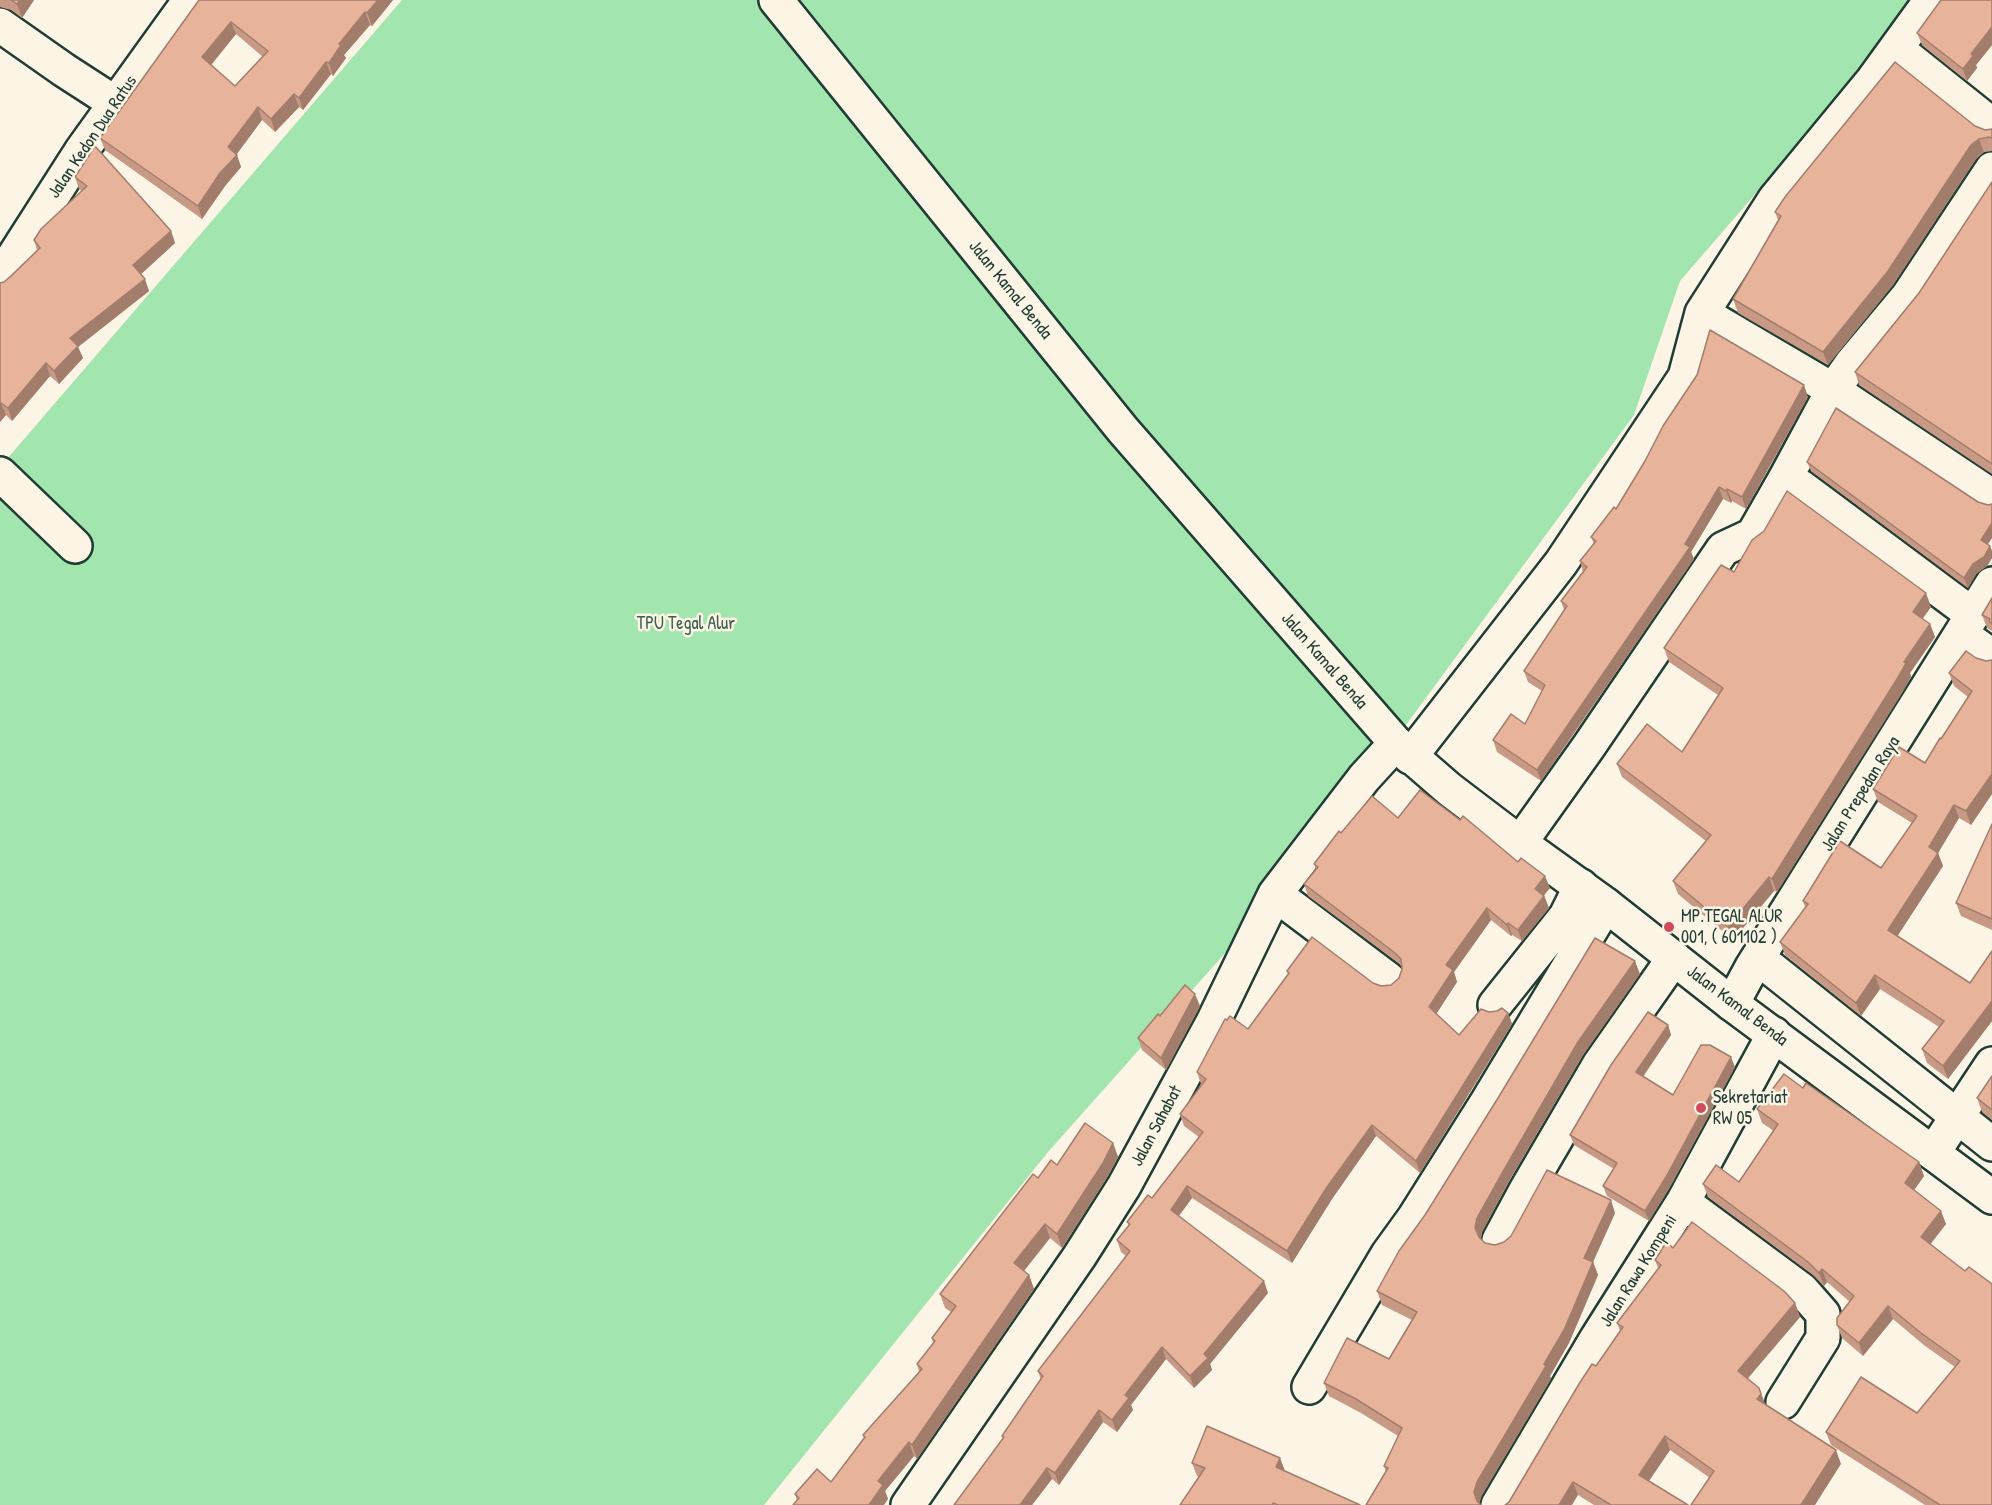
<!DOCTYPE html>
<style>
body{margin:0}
canvas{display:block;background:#fcf5e5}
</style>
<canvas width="1992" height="1505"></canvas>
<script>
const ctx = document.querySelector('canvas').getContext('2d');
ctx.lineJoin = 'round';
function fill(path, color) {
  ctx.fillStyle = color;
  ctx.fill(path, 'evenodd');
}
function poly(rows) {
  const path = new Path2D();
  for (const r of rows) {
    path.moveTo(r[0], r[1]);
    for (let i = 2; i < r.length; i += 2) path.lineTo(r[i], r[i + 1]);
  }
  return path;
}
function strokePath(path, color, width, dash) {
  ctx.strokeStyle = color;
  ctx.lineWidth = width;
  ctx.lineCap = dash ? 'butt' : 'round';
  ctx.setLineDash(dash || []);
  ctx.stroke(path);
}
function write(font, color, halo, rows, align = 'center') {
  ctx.font = font + ' "Patrick Hand",sans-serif';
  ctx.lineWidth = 5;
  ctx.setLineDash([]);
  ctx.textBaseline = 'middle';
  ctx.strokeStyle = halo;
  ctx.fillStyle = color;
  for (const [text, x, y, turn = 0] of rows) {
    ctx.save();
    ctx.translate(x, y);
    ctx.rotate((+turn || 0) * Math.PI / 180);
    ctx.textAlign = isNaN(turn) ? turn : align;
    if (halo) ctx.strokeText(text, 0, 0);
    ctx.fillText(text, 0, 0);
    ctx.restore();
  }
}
const green = poly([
 [402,0,1914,0,1834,103,1680,281,1634,415,1300,869,1048,1152,764,1505,0,1505,0,467]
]);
const minor = poly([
 [0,25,64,70,115,103],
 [1897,49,1992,125],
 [0,278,82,150,190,0],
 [1702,313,1833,390,1992,496],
 [0,474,75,546],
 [1785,479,1801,487,1973,615],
 [1961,634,1992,656],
 [1410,757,1561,563,1685,377,1702,313,1775,199,1873,80,1931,0],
 [1520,843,1589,746,1723,549,1753,535,1785,479,1833,390,1852,363,1908,296,1992,169],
 [1275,894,1388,979],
 [1758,958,1992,1144],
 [1732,1004,1752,967,1992,584],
 [1495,1005,1566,916,1581,886],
 [1933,1153,1992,1064],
 [1683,1202,1802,1290,1823,1314,1823,1338,1783,1402],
 [1499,1240,1526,1190,1599,1065,1674,958],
 [1309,1387,1388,1254,1414,1218,1487,1102,1606,905],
 [908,1505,1079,1257,1124,1186,1214,1020,1275,894,1364,778,1396,743],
 [1498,1505,1597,1338,1683,1202,1774,1034]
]);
const major = poly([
 [776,0,1123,430,1396,743,1449,789,1520,843,1606,905,1732,1004,1992,1197]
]);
const wall = poly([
 [0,0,34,0,22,18,11,10,0,7],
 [199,0,393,0,372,26,370,25,344,55,346,58,333,76,331,74,303,110,299,107,275,132,262,120,236,154,241,167,225,186,202,219,105,150,100,138],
 [236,34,263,57,235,86,211,65],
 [1992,0,1992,45,1976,65,1977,68,1967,81,1922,45,1917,33],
 [1975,126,1985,130,1992,129,1992,151,1984,152,1976,159,1893,285,1828,365,1738,313,1733,299,1778,220,1775,212],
 [75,177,171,231,175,243,141,274,149,291,78,347,83,358,59,384,50,376,12,421,6,415,0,422,4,282,37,250,34,240,82,191,79,189],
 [1992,182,1992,474,1859,385,1855,372,1919,293],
 [1808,397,1746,509,1732,501,1731,503,1723,499,1691,552,1694,559,1541,781,1497,752,1493,740,1525,724,1542,691,1528,682,1524,671,1564,610,1561,601,1583,572,1580,561,1594,544,1591,537,1616,509],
 [1807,462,1988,505,1992,504,1992,538,1988,544,1990,546,1992,551,1992,558,1987,566,1976,574,1968,588,1811,471],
 [1734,572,1931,607,1922,619,1930,624,1935,637,1910,673,1911,677,1902,693,1777,892,1774,891,1733,940,1678,894,1673,881,1706,841,1622,777,1617,764,1682,752,1718,695,1669,662,1664,648],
 [1992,598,1992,631,1987,628,1982,615],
 [1976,658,1986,661,1992,660,1992,794,1971,825,1959,818,1938,853,1943,866,1897,936,1970,983,1992,951,1992,1021,1948,1079,1927,1063,1922,1049,1939,1027,1880,989,1861,1016,1785,955,1780,942,1805,907,1803,901,1881,868,1912,823,1878,802,1873,789,1925,763,1968,697,1954,686,1949,673],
 [1398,818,1460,820,1518,862,1550,888,1544,895,1549,908,1522,941,1512,935,1511,936,1491,920,1454,972,1457,982,1436,1014,1459,1035,1489,1012,1508,1013,1512,1024,1420,1173,1376,1136,1332,1199,1292,1263,1192,1198,1179,1216,1268,1293,1210,1364,1212,1370,1194,1388,1166,1359,1131,1405,1133,1410,1117,1432,1103,1422,1059,1485,1052,1479,1032,1505,954,1505,1003,1438,1002,1436,1041,1380,1038,1371,1126,1256,1121,1252,1117,1240,1129,1226,1127,1222,1152,1198,1199,1137,1184,1126,1180,1114,1202,1085,1201,1084,1197,1072,1227,1020,1248,1029,1288,974,1287,971,1373,983,1381,986,1391,985,1399,978,1402,969,1400,964,1308,896,1304,884,1316,870,1314,864,1341,833],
 [1992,824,1992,930,1961,916,1956,903],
 [1640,974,1583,1055,1509,1181,1482,1232,1481,1239,1485,1243,1495,1245,1615,1213,1593,1262,1598,1275,1569,1343,1550,1376,1551,1379,1482,1495,1386,1472,1384,1466,1398,1436,1361,1413,1329,1396,1324,1383,1389,1359,1412,1320,1382,1305,1377,1291],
 [1200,1006,1166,1070,1142,1050,1138,1038],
 [1668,1025,1671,1035,1643,1077,1673,1095,1735,1067,1670,1187,1649,1221,1607,1196,1603,1186,1614,1169,1574,1145,1570,1135],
 [1992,1076,1992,1120,1982,1112,1977,1098],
 [1803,1088,1919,1162,1924,1176,1914,1190,1946,1224,1930,1244,1965,1271,1992,1505,1925,1505,1831,1445,1826,1432,1917,1413,1955,1367,1925,1346,1893,1319,1863,1356,1842,1338,1837,1325,1850,1302,1827,1282,1824,1286,1813,1275,1708,1197,1703,1184,1739,1182,1774,1131,1762,1123,1757,1109],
 [1113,1143,1118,1157,1108,1176,1062,1248,1050,1238,1024,1271,1029,1275,1034,1289,917,1459,914,1456,885,1491,888,1499,797,1501,795,1494,831,1482,864,1438,863,1435,919,1372,917,1364,933,1343,932,1338,951,1312,945,1308,940,1294,1038,1178],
 [1673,1248,1795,1303,1800,1317,1748,1378,1759,1388,1765,1404,1841,1464,1710,1478,1670,1450,1649,1481,1688,1505,1594,1505,1578,1495,1509,1502,1596,1366,1620,1331,1617,1323,1658,1268,1655,1260],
 [1192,1463,1285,1471,1360,1505,1180,1505,1199,1477,1197,1476]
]);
const shadedWall = poly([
 [20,0,34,0,22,18,17,4],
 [378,0,393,0,372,26,367,13],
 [365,12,370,25,344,55,346,58,333,76,329,63,339,44],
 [231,22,236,34,207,70,202,57],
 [1992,27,1992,45,1976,65,1977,68,1967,81,1963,69,1971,54],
 [326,62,331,74,303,110,299,98],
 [294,94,299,107,275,132,271,119],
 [258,107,262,120,234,158,237,155,241,167,225,186,202,219,198,206,228,147],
 [1979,139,1984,152,1976,159,1893,285,1828,365,1823,352,1971,145],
 [171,231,175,243,138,277,133,265],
 [145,279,149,291,78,347,83,358,59,384,54,371,70,338],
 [46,363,50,376,12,421,8,408],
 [1804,385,1808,397,1746,509,1742,497],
 [1,403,6,415,0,422,0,404],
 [1719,487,1723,499,1691,552,1694,559,1541,781,1537,770,1685,544],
 [1727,489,1732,501,1731,503,1726,491],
 [1992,523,1992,538,1984,550,1981,540],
 [1990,546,1992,551,1992,558,1987,566,1976,574,1968,588,1964,578,1973,564],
 [1926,593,1931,607,1918,625,1913,612],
 [1930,624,1935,637,1910,673,1911,677,1902,693,1777,892,1772,879,1904,662],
 [1992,774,1992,794,1971,825,1966,811],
 [1954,805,1959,818,1938,853,1943,866,1893,943,1888,930,1929,847],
 [1545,876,1550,888,1539,901,1535,889],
 [1769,877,1774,891,1733,940,1728,927],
 [1544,896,1549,908,1522,941,1518,930],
 [1487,908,1491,920,1454,972,1457,982,1433,1019,1429,1007,1446,965],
 [1508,923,1512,935,1511,936,1507,925],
 [1635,961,1640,974,1583,1055,1509,1181,1482,1232,1480,1241,1475,1228,1477,1218,1505,1168,1578,1042],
 [1875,975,1880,989,1861,1016,1856,1003],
 [1195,994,1200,1006,1166,1070,1161,1058],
 [1992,1001,1992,1021,1948,1079,1943,1066],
 [1508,1013,1512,1024,1420,1173,1416,1161],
 [1668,1025,1671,1035,1639,1082,1636,1072],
 [1731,1057,1735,1067,1670,1187,1649,1221,1645,1211],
 [1372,1125,1376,1136,1332,1199,1292,1263,1287,1251,1327,1187],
 [1113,1143,1118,1157,1108,1176,1062,1248,1057,1234],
 [1919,1162,1924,1176,1910,1196,1905,1183],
 [1187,1186,1192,1198,1175,1221,1171,1210],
 [1611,1200,1615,1213,1593,1262,1598,1275,1569,1343,1550,1376,1551,1379,1482,1495,1479,1505,1478,1505,1474,1492,1477,1482,1544,1364,1584,1258],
 [1941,1211,1946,1224,1926,1250,1921,1237],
 [1045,1224,1050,1238,1019,1277,1014,1263],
 [1822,1269,1827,1282,1824,1286,1819,1273],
 [1029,1275,1034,1289,917,1459,912,1445],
 [1264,1281,1268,1293,1210,1364,1212,1370,1194,1388,1190,1376,1204,1354],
 [1795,1303,1800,1317,1743,1384,1738,1371],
 [1888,1306,1893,1319,1863,1356,1859,1343],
 [1162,1347,1166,1359,1131,1405,1133,1410,1117,1432,1112,1420,1125,1395],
 [1759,1388,1764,1401,1766,1408,1757,1399],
 [1099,1410,1103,1422,1059,1485,1055,1473],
 [1665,1436,1670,1450,1644,1488,1639,1475],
 [909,1442,914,1456,885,1491,888,1499,884,1505,869,1505,878,1481],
 [1836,1450,1841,1464,1815,1505,1801,1505],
 [1280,1458,1285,1471,1276,1467],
 [1047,1468,1052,1479,1032,1505,1020,1505],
 [1573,1482,1578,1495,1572,1505,1559,1505]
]);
const building = poly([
 [11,0,20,0,17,4,11,0],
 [199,0,378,0,367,13,365,12,339,44,341,45,329,63,326,62,299,98,294,94,271,119,258,107,228,147,237,155,220,173,198,206,100,138,199,0],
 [231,22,268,51,235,86,202,57,231,22],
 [1941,0,1992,0,1992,27,1971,54,1973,56,1963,69,1917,33,1941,0],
 [1895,62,1975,126,1985,130,1992,129,1992,138,1989,137,1979,139,1971,145,1888,271,1823,352,1733,299,1781,216,1775,212,1785,197,1895,62],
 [95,146,171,231,133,265,145,279,70,338,78,346,54,371,46,363,8,408,1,403,0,404,0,283,4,282,11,276,40,248,34,240,41,229,87,186,75,177,95,146],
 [1992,182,1992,464,1855,372,1919,293,1992,182],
 [1710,330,1804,385,1742,497,1727,489,1726,491,1719,487,1685,544,1690,547,1537,770,1493,740,1511,714,1525,724,1545,685,1524,671,1567,606,1561,601,1587,567,1580,561,1596,541,1591,537,1614,507,1616,509,1645,461,1663,426,1697,375,1710,330],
 [1836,408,1978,502,1988,505,1992,504,1992,523,1981,540,1990,546,1984,557,1973,564,1964,578,1807,462,1836,408],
 [1787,491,1926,593,1913,612,1930,624,1904,662,1906,663,1897,679,1772,879,1769,877,1728,927,1673,881,1711,835,1617,764,1647,724,1682,752,1723,688,1664,648,1721,565,1734,572,1752,540,1764,531,1787,491],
 [1992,598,1992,624,1989,621,1990,619,1982,615,1992,598],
 [1966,651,1976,658,1986,661,1992,660,1992,774,1966,811,1954,805,1929,847,1938,853,1888,930,1970,983,1992,951,1992,1001,1943,1066,1922,1049,1944,1021,1875,975,1856,1003,1780,942,1808,904,1803,901,1840,841,1881,868,1917,816,1873,789,1899,747,1925,763,1940,738,1941,739,1972,691,1949,673,1966,651],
 [1420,790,1460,820,1463,816,1518,862,1521,858,1545,876,1535,889,1544,896,1518,930,1508,923,1507,925,1487,908,1446,965,1453,970,1429,1007,1459,1035,1481,1009,1489,1012,1497,1011,1502,1008,1508,1013,1416,1161,1372,1125,1327,1187,1287,1251,1187,1186,1171,1210,1264,1281,1204,1354,1208,1358,1190,1376,1162,1347,1125,1395,1129,1398,1112,1420,1099,1410,1055,1473,1047,1468,1020,1505,954,1505,1004,1437,1002,1436,1043,1376,1038,1371,1130,1251,1117,1240,1130,1224,1127,1222,1148,1195,1152,1198,1203,1132,1180,1114,1206,1079,1197,1072,1225,1019,1227,1020,1230,1016,1248,1029,1289,973,1287,971,1312,937,1373,983,1381,986,1391,985,1399,978,1402,969,1401,959,1395,953,1304,884,1318,867,1314,864,1339,831,1341,833,1372,796,1398,818,1420,790],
 [1992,824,1992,919,1956,903,1992,824],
 [1595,938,1635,961,1578,1042,1505,1168,1477,1218,1475,1228,1479,1237,1485,1243,1495,1245,1504,1242,1511,1236,1547,1170,1611,1200,1584,1258,1593,1262,1564,1330,1544,1364,1546,1366,1477,1482,1474,1492,1477,1501,1481,1505,1366,1505,1388,1468,1384,1466,1402,1428,1356,1399,1324,1383,1347,1338,1389,1359,1417,1312,1377,1291,1399,1251,1425,1215,1498,1098,1595,938],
 [1185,985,1195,994,1161,1058,1138,1038,1158,1014,1160,1016,1185,985],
 [1648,1012,1668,1025,1636,1072,1673,1095,1701,1045,1710,1045,1731,1057,1666,1177,1645,1211,1603,1186,1617,1163,1570,1135,1611,1065,1648,1012],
 [1784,1074,1803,1088,1806,1083,1919,1162,1905,1183,1941,1211,1921,1237,1965,1271,1969,1267,1992,1284,1992,1505,1940,1505,1826,1432,1861,1377,1917,1413,1960,1361,1921,1333,1888,1306,1859,1343,1837,1325,1837,1318,1854,1296,1822,1269,1819,1273,1808,1262,1703,1184,1716,1165,1739,1182,1778,1124,1757,1109,1784,1074],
 [1992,1076,1992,1110,1977,1098,1992,1076],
 [1085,1123,1113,1143,1103,1163,1057,1234,1045,1224,1014,1263,1029,1275,912,1445,909,1442,878,1481,883,1485,869,1505,793,1505,799,1498,795,1494,817,1469,831,1482,865,1437,863,1435,922,1369,917,1364,935,1341,932,1338,956,1306,940,1294,1033,1174,1038,1178,1051,1160,1057,1165,1085,1123],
 [1692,1222,1784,1291,1795,1303,1738,1371,1759,1388,1761,1394,1757,1399,1836,1450,1801,1505,1691,1505,1714,1471,1665,1436,1639,1475,1688,1505,1611,1505,1573,1482,1559,1505,1505,1505,1509,1502,1579,1384,1592,1364,1596,1366,1623,1327,1617,1323,1661,1265,1655,1260,1665,1244,1667,1242,1673,1248,1692,1222],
 [1207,1426,1280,1458,1276,1467,1360,1505,1278,1505,1273,1503,1272,1505,1180,1505,1205,1468,1192,1463,1207,1426]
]);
const markers = [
 [1669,927,6,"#d1495b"],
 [1701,1108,6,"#d1495b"]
];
const streetNames = [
 ["Jalan Kedon Dua Ratus",93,137,-56],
 ["Jalan Kamal Benda",1010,290,51],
 ["Jalan Kamal Benda",1324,661,49],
 ["Jalan Prepedan Raya",1861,794,-58],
 ["Jalan Kamal Benda",1737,1006,37],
 ["Jalan Sahabat",1157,1126,-62],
 ["Jalan Rawa Kompeni",1639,1271,-58]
];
const parkNames = [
 ["TPU Tegal Alur",686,624]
];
const poiNames = [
 ["MP.TEGAL ALUR",1681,917],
 ["001, ( 601102 )",1681,938],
 ["Sekretariat",1713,1098],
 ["RW 05",1713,1119]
];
fill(green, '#a3e5af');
strokePath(minor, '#1f3d34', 38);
strokePath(major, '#1f3d34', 38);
strokePath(minor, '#fcf5e5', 33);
strokePath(major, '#fcf5e5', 33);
fill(wall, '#c89a85');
fill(shadedWall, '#a27d6c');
fill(building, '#e8b39b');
strokePath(building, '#a27d6c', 1.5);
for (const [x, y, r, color] of markers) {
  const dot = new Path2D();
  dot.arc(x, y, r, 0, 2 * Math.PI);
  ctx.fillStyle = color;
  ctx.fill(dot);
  strokePath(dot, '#fcf5e5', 2);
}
write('18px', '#1f3d34', '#fcf5e5', streetNames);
write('18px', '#395f4d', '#fcf5e5', parkNames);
write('18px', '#1f3d34', '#fcf5e5', poiNames, 'left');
</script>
